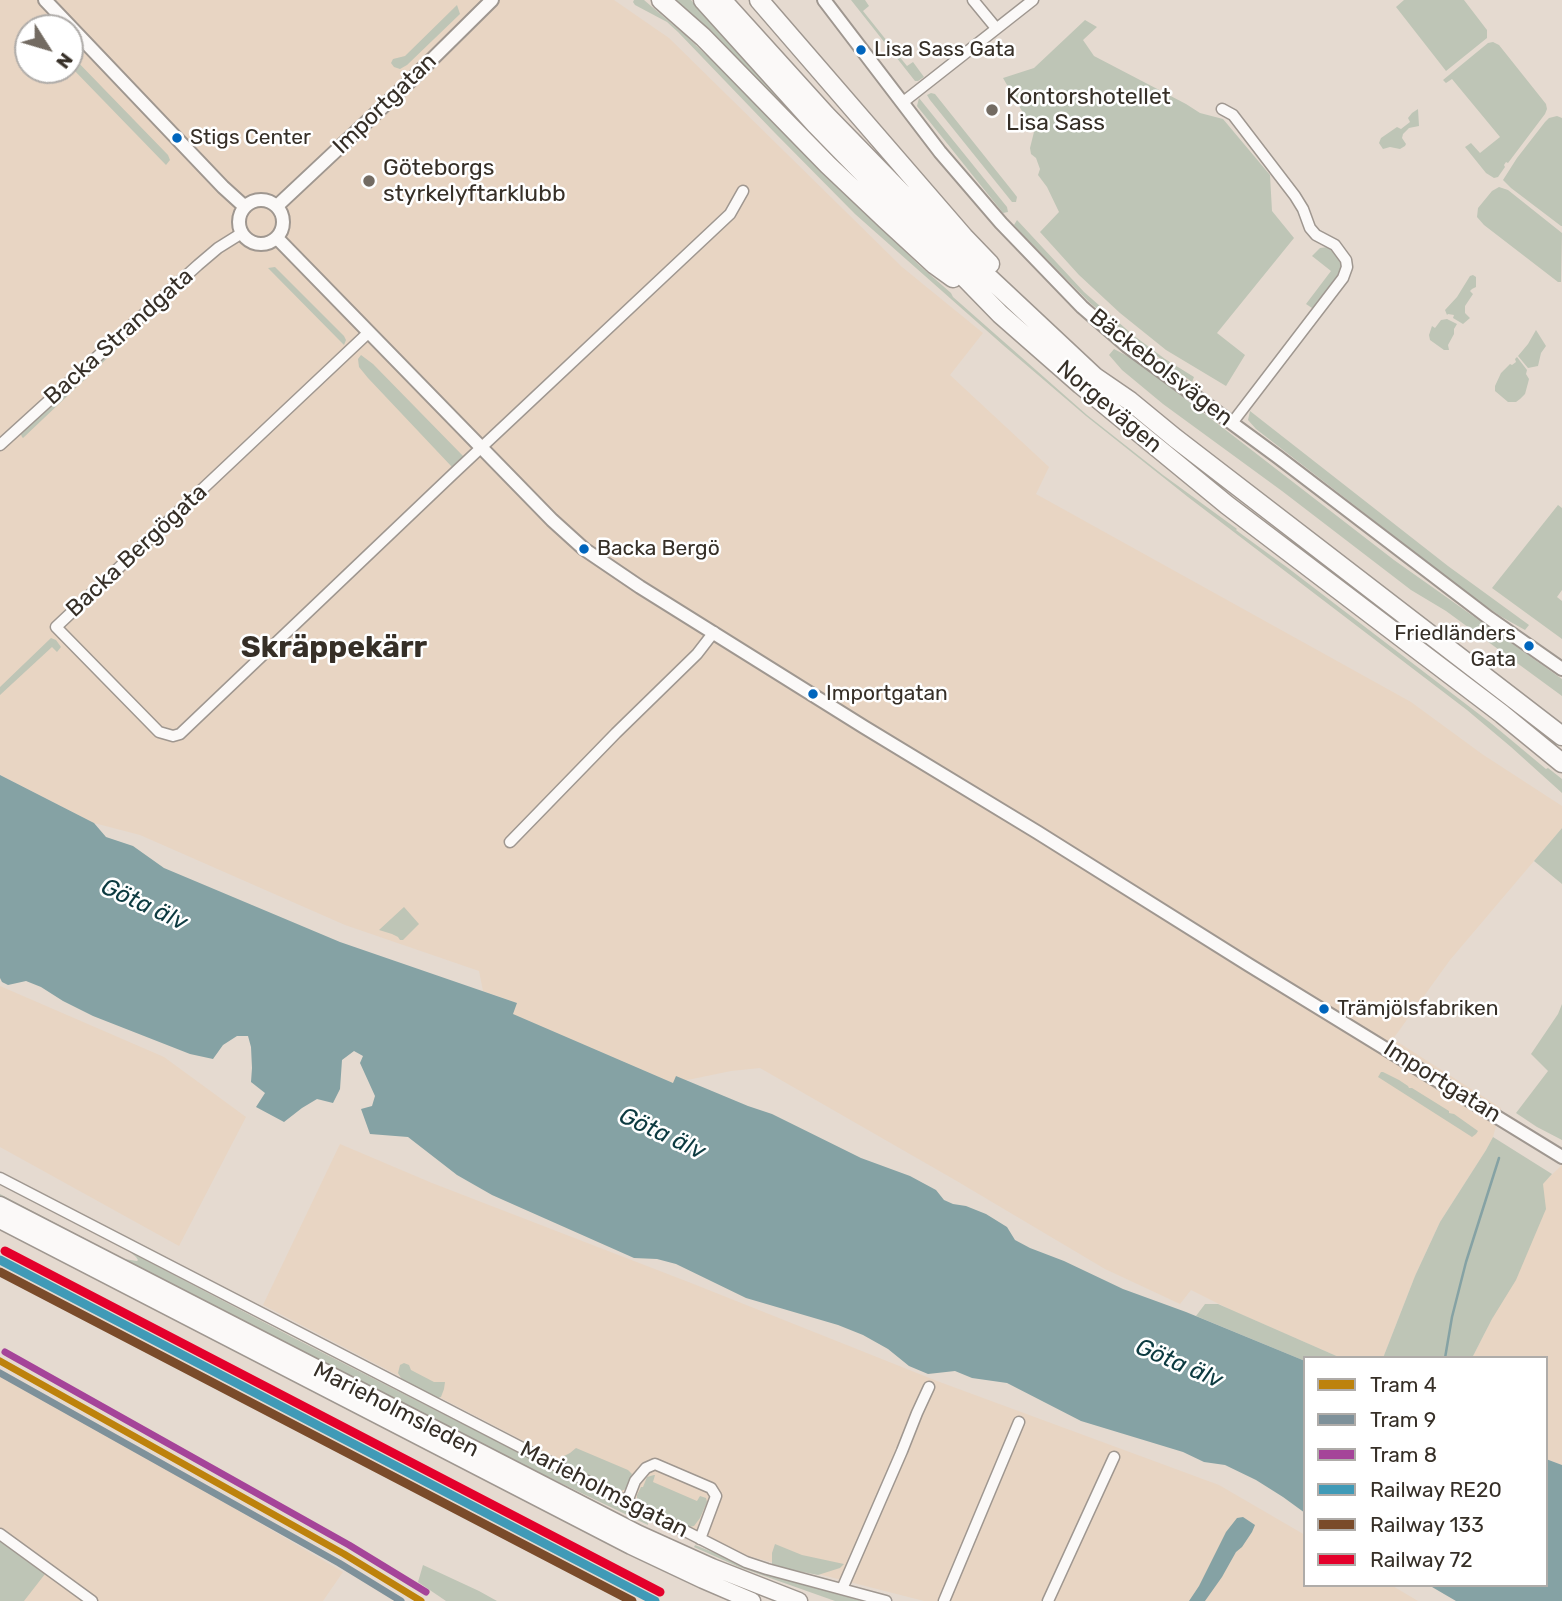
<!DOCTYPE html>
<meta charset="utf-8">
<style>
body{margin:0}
#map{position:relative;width:1562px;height:1601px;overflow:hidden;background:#e5dad0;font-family:Rubik,sans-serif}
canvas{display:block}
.legend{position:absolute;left:1303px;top:1356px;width:245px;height:231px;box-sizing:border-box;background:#fff;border:2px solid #afaca9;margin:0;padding:9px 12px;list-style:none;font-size:21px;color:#362f27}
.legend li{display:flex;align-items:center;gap:14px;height:35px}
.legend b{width:35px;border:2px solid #afaca9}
.north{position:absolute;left:14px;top:14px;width:70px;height:70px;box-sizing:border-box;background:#fff;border:2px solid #afaca9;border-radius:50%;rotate:127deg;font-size:19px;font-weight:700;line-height:28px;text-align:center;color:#362f27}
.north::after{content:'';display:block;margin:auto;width:24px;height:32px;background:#736b62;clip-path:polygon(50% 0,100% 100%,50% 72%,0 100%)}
</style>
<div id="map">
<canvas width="1562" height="1601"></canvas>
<ul class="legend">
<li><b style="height:9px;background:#bd820c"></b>Tram 4</li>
<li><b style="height:9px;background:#7e919a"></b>Tram 9</li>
<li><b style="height:9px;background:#a54499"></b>Tram 8</li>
<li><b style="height:9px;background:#409ab7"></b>Railway RE20</li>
<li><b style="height:9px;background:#7a4b2a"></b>Railway 133</li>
<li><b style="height:9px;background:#e4002b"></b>Railway 72</li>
</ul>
<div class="north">N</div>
</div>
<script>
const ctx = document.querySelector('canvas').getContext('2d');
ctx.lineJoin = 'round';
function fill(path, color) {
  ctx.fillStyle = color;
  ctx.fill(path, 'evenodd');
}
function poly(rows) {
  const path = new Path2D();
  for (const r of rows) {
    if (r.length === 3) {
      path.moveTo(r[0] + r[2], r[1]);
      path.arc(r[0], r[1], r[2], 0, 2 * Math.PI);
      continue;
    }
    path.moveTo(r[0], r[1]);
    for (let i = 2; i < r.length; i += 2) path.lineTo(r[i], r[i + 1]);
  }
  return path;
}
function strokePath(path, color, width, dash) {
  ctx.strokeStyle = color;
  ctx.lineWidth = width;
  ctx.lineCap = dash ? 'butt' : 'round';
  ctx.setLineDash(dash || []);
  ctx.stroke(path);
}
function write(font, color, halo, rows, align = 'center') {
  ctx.font = font + ' Rubik,sans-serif';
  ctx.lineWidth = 5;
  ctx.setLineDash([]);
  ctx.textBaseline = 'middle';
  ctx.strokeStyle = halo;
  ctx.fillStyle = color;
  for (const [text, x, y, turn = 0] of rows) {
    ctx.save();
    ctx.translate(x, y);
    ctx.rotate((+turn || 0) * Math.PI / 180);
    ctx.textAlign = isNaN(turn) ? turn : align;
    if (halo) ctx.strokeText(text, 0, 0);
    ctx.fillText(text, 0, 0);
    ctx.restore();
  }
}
const built = poly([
 [0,0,614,0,669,38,902,267,983,333,950,375,1049,467,1036,494,1411,702,1482,754,1562,806,1562,828,1450,960,1393,1039,1501,1108,1493,1137,1486,1150,1440,1222,1415,1276,1383,1358,1341,1358,1233,1311,1191,1290,1180,1304,1105,1269,955,1180,760,1068,731,1071,673,1083,512,1014,517,1003,483,991,479,971,345,925,140,835,94,823,0,775],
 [28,28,70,28,70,70,28,70],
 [0,986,164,1057,246,1117,179,1246,0,1147],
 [340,1144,432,1183,691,1283,937,1381,1219,1485,1305,1535,1305,1585,1391,1585,1418,1601,924,1601,740,1554,263,1305],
 [1562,1165,1562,1465,1546,1459,1546,1358,1472,1358,1492,1319,1542,1184],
 [0,1374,96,1427,343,1572,323,1601,0,1601]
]);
const green = poly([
 [634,0,644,0,685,35,741,88,919,265,951,293,953,297,1087,415,1163,475,1237,529,1236,530,1244,536,1288,568,1492,724,1546,769,1548,768,1562,779,1562,793,1511,747,1467,710,1188,497,1086,416,1003,345,855,214,775,133,678,32,667,22,635,5,633,2],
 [671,0,691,0,830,154,829,154],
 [851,0,865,0,869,6,863,11,907,66,913,62,924,77,918,81,915,81],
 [1404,0,1464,0,1487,30,1487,38,1446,71,1396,7],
 [457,5,460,14,407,65,400,69,394,67,391,63,393,59,405,56],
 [1085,20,1097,27,1083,40,1094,56,1186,104,1200,113,1223,119,1270,175,1272,211,1294,238,1217,333,1245,355,1226,386,1166,350,1120,313,1079,275,1040,232,1059,212,1047,187,1038,175,1040,169,1036,158,1031,154,1030,148,1034,132,1003,78,1034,68],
 [1493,42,1499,45,1546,104,1547,109,1545,114,1508,163,1506,162,1504,165,1505,167,1498,177,1494,178,1486,173,1465,147,1471,143,1480,153,1500,137,1452,79,1446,83,1443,80,1488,43],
 [70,54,168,155,170,160,166,165,70,66],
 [931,93,935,94,1014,193,1017,197,1016,202,1012,202,930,100,927,95],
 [919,98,1007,207,1008,212,1003,213,917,106],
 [1418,109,1419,126,1409,128,1403,134,1402,138,1406,144,1405,146,1400,149,1390,147,1383,149,1379,143,1381,138,1397,127,1401,129,1410,122,1408,118,1412,113],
 [1557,116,1562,118,1562,226,1561,226,1511,188,1503,180,1517,158,1545,122,1549,118],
 [1499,187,1508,190,1562,233,1561,282,1558,282,1484,225,1477,217,1478,208,1492,191],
 [1017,220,1084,292,1133,335,1165,359,1194,377,1192,382,1127,334,1089,302,1026,238,1014,225],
 [1328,247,1340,259,1342,270,1316,305,1312,308,1306,304,1331,271,1312,256,1320,248],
 [275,267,344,336,346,340,344,345,268,268],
 [1470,276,1473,275,1476,277,1476,287,1472,289,1470,291,1473,294,1465,306,1465,313,1470,318,1463,324,1453,318,1454,315,1448,314,1447,315,1445,310,1457,297],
 [1447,319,1457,324,1454,329,1454,334,1448,345,1449,350,1444,350,1430,340,1429,335,1432,326,1435,328,1441,320],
 [1536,330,1546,346,1541,353,1538,366,1528,368,1518,356,1528,344],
 [119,343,120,346,23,438,22,437,20,432],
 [1114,349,1135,360,1394,560,1562,679,1562,696,1446,611,1411,590,1282,491,1163,404,1122,370,1109,355],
 [361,355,373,364,464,457,460,461,458,461,452,467,368,378,359,367,358,359],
 [1517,357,1527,370,1526,374,1529,379,1528,383,1525,394,1520,399,1516,402,1508,402,1495,391,1495,386,1501,373,1510,364,1512,365,1516,362,1515,359],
 [1250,411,1448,566,1529,625,1525,630,1500,616,1474,598,1256,429,1248,420],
 [1558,505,1562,508,1562,590,1557,597,1562,601,1562,639,1492,588],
 [51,638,56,640,61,647,57,652,52,647,0,695,0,687],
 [1562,828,1562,884,1534,861],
 [404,907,419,924,403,940,400,940,398,937,392,934,379,930],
 [1562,1004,1562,1140,1537,1127,1516,1113,1548,1071,1531,1054,1558,1014],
 [1381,1072,1383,1072,1399,1080,1408,1086,1409,1088,1412,1088,1449,1111,1449,1113,1454,1114,1478,1131,1476,1134,1472,1137,1378,1077],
 [1493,1137,1552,1174,1543,1184,1546,1209,1516,1280,1492,1319,1472,1358,1383,1358,1415,1276,1440,1222,1486,1150],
 [0,1194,124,1259,137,1261,138,1260,136,1257,130,1252,292,1337,629,1509,632,1513,648,1523,648,1525,471,1440,39,1217,0,1197],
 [1205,1304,1218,1304,1341,1358,1305,1358,1305,1361,1196,1316],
 [404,1363,409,1365,411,1370,434,1382,445,1382,444,1389,441,1397,438,1398,407,1383,401,1378,398,1373,400,1365],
 [576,1448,628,1470,632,1474,626,1489,619,1492,560,1461,564,1456,570,1453],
 [654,1475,655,1475,653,1482,697,1501,700,1496,706,1498,707,1502,700,1518,694,1526,689,1527,683,1525,643,1505,637,1499,637,1495,641,1487,643,1487,647,1477],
 [0,1541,45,1574,24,1601,0,1601],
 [775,1544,802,1555,844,1564,840,1568,818,1575,788,1569,772,1564,772,1553],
 [695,1545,772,1576,862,1601,835,1601,739,1567,694,1547],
 [423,1565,479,1591,497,1601,446,1601,418,1582]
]);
const water = poly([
 [0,775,94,823,106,837,133,846,164,868,340,942,517,1003,513,1014,673,1083,676,1076,748,1106,772,1114,861,1158,910,1176,936,1190,944,1200,953,1204,966,1206,986,1214,1007,1227,1015,1240,1030,1248,1064,1261,1123,1289,1186,1312,1305,1361,1305,1513,1283,1497,1256,1480,1225,1465,1204,1462,1183,1452,1081,1421,1007,1383,972,1378,955,1371,928,1374,909,1366,888,1349,863,1335,838,1325,746,1298,676,1264,657,1259,634,1258,492,1195,457,1175,408,1137,370,1134,361,1109,372,1106,375,1096,360,1063,363,1056,354,1051,342,1060,340,1089,333,1103,317,1099,302,1108,284,1122,256,1107,265,1093,251,1082,252,1068,251,1047,248,1036,237,1036,223,1045,213,1059,190,1054,93,1016,63,1001,41,987,26,981,8,985,2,982,0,978],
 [1546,1459,1562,1465,1562,1601,1456,1601,1432,1587,1431,1585,1546,1585],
 [1243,1517,1255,1525,1252,1532,1242,1547,1236,1552,1222,1577,1205,1601,1189,1601,1199,1586,1226,1532,1237,1518]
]);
const stream = poly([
 [1445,1358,1452,1317,1466,1262,1499,1158]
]);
const minor = poly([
 [973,0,996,28],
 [902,103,1033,0],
 [1222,109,1233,115,1295,196,1303,209,1310,228,1316,235,1335,245,1346,260,1347,267,1343,278,1232,423],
 [368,333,56,627,159,732,173,736,180,734,452,475,730,214,743,191],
 [0,445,198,265,218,248,242,233],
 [510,842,616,733,697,654,714,632],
 [0,1178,534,1454,746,1562,767,1569,886,1601],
 [627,1502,635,1481,646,1468,655,1464,711,1488,716,1496,700,1539],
 [0,1534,92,1601],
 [842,1589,902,1451,917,1413,929,1387],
 [944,1601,1019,1422],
 [1048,1601,1114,1457]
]);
const tertiary = poly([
 [45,0,223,187,245,207],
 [824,0,940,152,1001,223,1082,307,1127,346,1278,457,1489,618,1562,669],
 [261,222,22],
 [277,206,404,87,492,0],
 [277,238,552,520,584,549,640,587,864,727,1037,832,1249,965,1562,1157]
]);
const trunk = poly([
 [0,1205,639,1534,712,1567,799,1601],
 [0,1220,631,1546,703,1580,752,1601]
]);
const motorway = poly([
 [661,0,703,37,828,165,886,220,935,265,953,278],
 [703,0,815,124,1000,314,1081,385,1227,505,1502,714,1562,763],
 [722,0,826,115,938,230,1095,377,1130,401,1175,438,1562,736],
 [759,0,964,237,990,264]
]);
const rail1 = poly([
 [0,1260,655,1601]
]);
const rail2 = poly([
 [0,1272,632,1601]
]);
const rail3 = poly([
 [5,1251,660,1592]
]);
const tram1 = poly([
 [0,1361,344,1554,421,1601]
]);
const tram2 = poly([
 [0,1373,339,1563,401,1601]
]);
const tram3 = poly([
 [5,1352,349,1545,426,1592]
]);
const markers = [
 [861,50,6,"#0065bd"],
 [992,110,7,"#736b62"],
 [177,138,6,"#0065bd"],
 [369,181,7,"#736b62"],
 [584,549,6,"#0065bd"],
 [1529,646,6,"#0065bd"],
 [813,694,6,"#0065bd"],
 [1324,1009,6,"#0065bd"]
];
const busNames = [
 ["Lisa Sass Gata",874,50],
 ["Stigs Center",190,138],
 ["Backa Bergö",597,549],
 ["Friedländers",1516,634,"right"],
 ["Gata",1516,660,"right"],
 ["Importgatan",826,694],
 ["Trämjölsfabriken",1337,1009]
];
const poiNames = [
 ["Kontorshotellet",1006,97],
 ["Lisa Sass",1006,123],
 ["Göteborgs",383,168],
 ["styrkelyftarklubb",383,194]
];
const streetNames = [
 ["Importgatan",385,104,-44],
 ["Backa Strandgata",119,337,-42],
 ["Bäckebolsvägen",1161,368,38],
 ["Norgevägen",1109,407,40],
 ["Backa Bergögata",137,551,-43],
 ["Importgatan",1442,1082,32],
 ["Marieholmsleden",396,1410,27],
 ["Marieholmsgatan",604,1490,27]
];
const waterNames = [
 ["Göta älv",144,905,25],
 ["Göta älv",662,1134,25],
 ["Göta älv",1179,1364,23]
];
const districtNames = [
 ["Skräppekärr",334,648]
];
fill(built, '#e8d5c3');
fill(green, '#bec5b6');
fill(water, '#85a2a4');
strokePath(stream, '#85a2a4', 2.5);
strokePath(minor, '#9f9790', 13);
strokePath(tertiary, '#9f9790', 16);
strokePath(trunk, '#9f9790', 19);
strokePath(motorway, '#9f9790', 21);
strokePath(minor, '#fbf9f8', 10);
strokePath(tertiary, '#fbf9f8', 12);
strokePath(trunk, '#fbf9f8', 16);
strokePath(motorway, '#fbf9f8', 18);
strokePath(rail1, '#409ab7', 9);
strokePath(rail2, '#7a4b2a', 9);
strokePath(rail3, '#e4002b', 9);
strokePath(tram1, '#bd820c', 7);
strokePath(tram2, '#7e919a', 7);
strokePath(tram3, '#a54499', 7);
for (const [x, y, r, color] of markers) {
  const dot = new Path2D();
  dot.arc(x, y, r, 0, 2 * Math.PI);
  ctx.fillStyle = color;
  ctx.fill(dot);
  strokePath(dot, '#fff', 2.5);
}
write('21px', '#362f27', '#fff', busNames, 'left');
write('23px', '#362f27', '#fff', poiNames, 'left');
write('23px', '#362f27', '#fff', streetNames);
write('italic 24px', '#0c3a40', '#fff', waterNames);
write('bold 30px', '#362f27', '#fff', districtNames);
</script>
